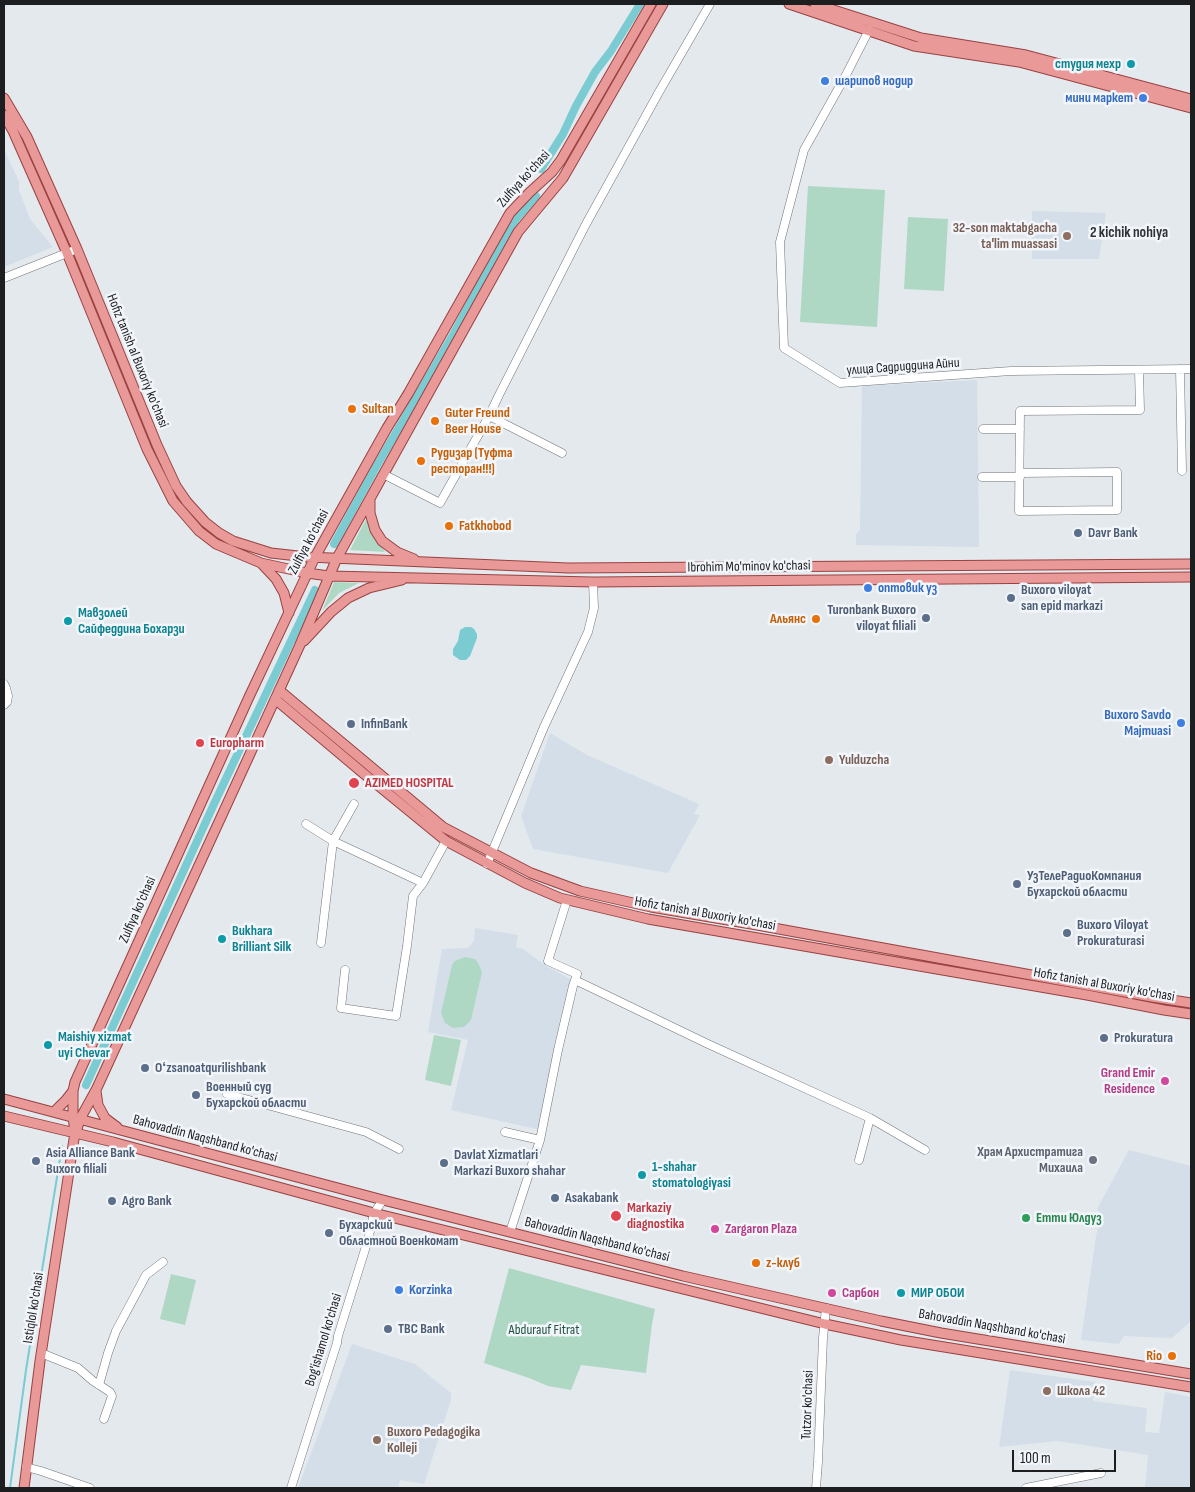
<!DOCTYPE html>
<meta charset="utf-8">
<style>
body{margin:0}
#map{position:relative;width:1195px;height:1492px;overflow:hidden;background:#e4e9ee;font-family:"Sofia Sans Condensed",sans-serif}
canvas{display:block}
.frame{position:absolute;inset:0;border:5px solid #1d1e20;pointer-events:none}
.scale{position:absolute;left:1012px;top:1450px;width:104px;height:22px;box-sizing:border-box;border:2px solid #1d1e20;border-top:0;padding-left:6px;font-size:15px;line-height:18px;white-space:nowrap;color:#1d1e20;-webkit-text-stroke:4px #f2f6fb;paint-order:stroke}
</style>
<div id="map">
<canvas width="1195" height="1492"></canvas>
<div class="frame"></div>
<div class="scale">100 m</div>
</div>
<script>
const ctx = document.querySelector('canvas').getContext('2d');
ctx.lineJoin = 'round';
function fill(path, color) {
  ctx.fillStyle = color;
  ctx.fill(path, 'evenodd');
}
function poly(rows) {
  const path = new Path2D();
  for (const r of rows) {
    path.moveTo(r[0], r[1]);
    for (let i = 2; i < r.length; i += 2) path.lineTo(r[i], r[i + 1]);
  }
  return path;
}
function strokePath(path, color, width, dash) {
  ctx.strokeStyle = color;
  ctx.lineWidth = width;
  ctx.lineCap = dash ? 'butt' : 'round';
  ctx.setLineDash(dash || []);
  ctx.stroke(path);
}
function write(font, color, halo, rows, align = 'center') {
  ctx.font = font + ' "Sofia Sans Condensed",sans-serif';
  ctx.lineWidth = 5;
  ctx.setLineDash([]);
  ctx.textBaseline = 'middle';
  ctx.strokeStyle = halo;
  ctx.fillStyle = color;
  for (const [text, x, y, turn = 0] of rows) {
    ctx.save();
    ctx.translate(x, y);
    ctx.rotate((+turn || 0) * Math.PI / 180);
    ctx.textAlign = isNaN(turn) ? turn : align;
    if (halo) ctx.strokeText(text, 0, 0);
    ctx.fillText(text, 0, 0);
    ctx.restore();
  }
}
const built = poly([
 [4,149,19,182,19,190,30,219,53,247,4,267],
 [1032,211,1106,213,1099,259,1032,259],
 [977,380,979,547,856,545,856,534,860,530,862,386],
 [550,733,587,755,699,804,694,814,700,815,668,873,533,849,521,816],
 [475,928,518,935,516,947,523,949,546,966,570,979,541,1130,451,1110,468,1040,428,1032,442,949,468,948,474,941],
 [1129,1150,1191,1166,1191,1321,1172,1338,1124,1336,1119,1344,1081,1340,1096,1236,1101,1214,1097,1209],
 [352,1344,415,1364,451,1393,451,1400,424,1484,400,1480,398,1488,298,1488],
 [1010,1370,1095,1382,1093,1401,1147,1408,1145,1432,1159,1433,1165,1392,1191,1397,1191,1488,1145,1488,1148,1455,1058,1441,999,1447]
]);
const green = poly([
 [808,186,885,190,877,327,800,322],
 [908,217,948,219,944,291,904,289],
 [366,519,369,527,385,552,350,550],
 [334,582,359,583,339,593,322,611],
 [465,957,475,959,478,963,482,972,471,1020,464,1027,453,1028,445,1023,441,1013,452,965,455,961],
 [434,1035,461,1040,451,1086,425,1080],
 [509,1268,655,1309,652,1324,646,1373,581,1365,571,1390,548,1386,529,1378,484,1363],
 [171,1274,196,1280,185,1325,160,1319]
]);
const water = poly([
 [465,627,471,627,474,629,477,634,477,638,470,656,466,660,460,660,453,655,453,649,458,641,460,630]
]);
const stream = poly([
 [10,1488,26,1370,62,1146]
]);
const canal = poly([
 [541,169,563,134,576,106,595,72,611,51,640,4],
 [334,544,376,467,453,335,497,252,516,219,536,196],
 [86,1085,214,804,315,590]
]);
const minor = poly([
 [869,30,846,75,804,150,780,242,784,348,840,383,1011,371,1191,369],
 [4,278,77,249],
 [1180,369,1182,471],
 [489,416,562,453],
 [983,429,1020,429],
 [1020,473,1117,472,1117,510,1019,511,1020,411,1140,410,1139,370],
 [385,475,440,503,489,416,499,395,586,224,659,92,710,4],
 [982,477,1020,477],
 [4,684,6,688,8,696,7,702,4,705],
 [306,824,333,841,423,883],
 [487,864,544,727,588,632,594,608,593,582],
 [321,943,333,841,354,804],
 [345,970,341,1008,396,1016,407,946,413,896,423,883,446,841],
 [575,980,708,1044,870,1118,859,1160],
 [227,1094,366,1132,399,1149],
 [870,1118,925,1150],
 [505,1132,540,1140],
 [510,1232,540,1140,558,1050,573,986,577,974,548,961,567,900],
 [41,1353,78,1368,93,1381,110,1392,112,1396,104,1419],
 [99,1385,108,1353,116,1331,146,1275,163,1262],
 [26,1467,41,1471,90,1488],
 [291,1488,337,1343,338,1336,368,1240,374,1213,383,1200],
 [816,1488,818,1462,823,1338,826,1308],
 [1026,1488,1101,1473]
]);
const major = poly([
 [789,4,914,46,1019,62,1191,108],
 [815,4,921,38,1026,55,1191,99],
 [4,98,27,137,77,249,157,445,176,486,187,502,205,522,219,533,233,541,271,553,307,557,568,568,1191,564],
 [4,115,13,131,67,253,147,449,173,501,199,531,216,544,261,563,307,573,329,576,593,582,1191,577],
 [370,501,370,513,375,530,382,541,397,552,414,559],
 [261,563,276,579,284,593,289,613],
 [304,641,331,612,348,598,369,588,402,580],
 [279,690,443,827,531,873,580,891,651,907,757,925,1152,997,1191,1003],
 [275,699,363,773,446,841,525,883,560,898,648,919,1087,995,1164,1010,1191,1014],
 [96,1091,98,1105,105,1118,117,1127],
 [4,1099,383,1200,683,1276,881,1321,941,1333,1191,1374],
 [54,1112,66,1100,73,1091],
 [4,1116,113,1142,374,1213,825,1324,901,1340,1191,1387],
 [75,1132,73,1117,73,1091,75,1082,249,697,315,557,387,428,408,394,510,213,530,192,552,172,561,160,651,4],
 [24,1488,40,1361,74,1139,80,1119,96,1090,299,647,337,558,518,232,563,178,663,4]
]);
const markers = [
 [1131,64,5,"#0f9aa8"],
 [825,81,5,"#3f7fe0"],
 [1143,98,5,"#3f7fe0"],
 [1067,236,5,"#8d6e63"],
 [352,409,5,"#e8710a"],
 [435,421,5,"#e8710a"],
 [421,461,5,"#e8710a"],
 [449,526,5,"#e8710a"],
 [1078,533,5,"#5c6f8a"],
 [868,588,5,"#3f7fe0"],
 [1011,598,5,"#5c6f8a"],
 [926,618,5,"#5c6f8a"],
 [816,619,5,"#e8710a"],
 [68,621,5,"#0f9aa8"],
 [1181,723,5,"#3f7fe0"],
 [351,724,5,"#5c6f8a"],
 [200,743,5,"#e0444e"],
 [829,760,5,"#8d6e63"],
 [354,783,6,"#e0444e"],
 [1017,884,5,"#5c6f8a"],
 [1067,933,5,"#5c6f8a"],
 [222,939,5,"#0f9aa8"],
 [1104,1038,5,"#5c6f8a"],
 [48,1045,5,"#0f9aa8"],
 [145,1068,5,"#5c6f8a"],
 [1165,1081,5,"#d1479c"],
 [196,1095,5,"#5c6f8a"],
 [1093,1160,5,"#6b7280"],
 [36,1161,5,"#5c6f8a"],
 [444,1163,5,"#5c6f8a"],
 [642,1175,5,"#0f9aa8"],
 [555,1198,5,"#5c6f8a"],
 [112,1201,5,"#5c6f8a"],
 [616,1216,6,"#e0444e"],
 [1026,1218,5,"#2e9e5b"],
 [715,1229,5,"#d1479c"],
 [329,1233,5,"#5c6f8a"],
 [756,1263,5,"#e8710a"],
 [399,1290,5,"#3f7fe0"],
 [832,1293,5,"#d1479c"],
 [901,1293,5,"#0f9aa8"],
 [388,1329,5,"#5c6f8a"],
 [1172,1356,5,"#e8710a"],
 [1047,1391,5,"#8d6e63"],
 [377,1440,5,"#8d6e63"]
];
const cultureNames = [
 ["студия мехр",1121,64,"right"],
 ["Мавзолей",78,613],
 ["Сайфеддина Бохарзи",78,629],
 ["Bukhara",232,931],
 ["Brilliant Silk",232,947],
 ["Maishiy xizmat",58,1037],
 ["uyi Chevar",58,1053],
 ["1-shahar",652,1167],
 ["stomatologiyasi",652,1183],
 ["МИР ОБОИ",911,1293]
];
const shopNames = [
 ["шарипов нодир",835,81],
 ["мини маркет",1133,98,"right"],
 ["оптовик уз",878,588],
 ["Buxoro Savdo",1171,715,"right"],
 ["Majmuasi",1171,731,"right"],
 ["Korzinka",409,1290]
];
const streetNames = [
 ["Zulfiya ko'chasi",524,179,-48],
 ["Hofiz tanish al Buxoriy ko'chasi",137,361,68],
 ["улица Садриддина Айни",903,367,-4],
 ["Zulfiya ko'chasi",309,542,-62],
 ["Ibrohim Mo'minov ko'chasi",749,567,-1],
 ["Zulfiya ko'chasi",138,910,-66],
 ["Hofiz tanish al Buxoriy ko'chasi",705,914,10],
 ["Hofiz tanish al Buxoriy ko'chasi",1104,985,10],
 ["Bahovaddin Naqshband ko'chasi",205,1139,15],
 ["Bahovaddin Naqshband ko'chasi",597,1240,14],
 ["Istiqlol ko'chasi",34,1308,-81],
 ["Bahovaddin Naqshband ko'chasi",992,1327,10],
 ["Bog'ishamol ko'chasi",324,1340,-73],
 ["Tutzor ko'chasi",808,1405,-88]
];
const educationNames = [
 ["32-son maktabgacha",1057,228,"right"],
 ["ta'lim muassasi",1057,244,"right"],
 ["Yulduzcha",839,760],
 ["Школа 42",1057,1391],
 ["Buxoro Pedagogika",387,1432],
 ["Kolleji",387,1448]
];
const foodNames = [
 ["Sultan",362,409],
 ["Guter Freund",445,413],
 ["Beer House",445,429],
 ["Рудизар (Туфта",431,453],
 ["ресторан!!!)",431,469],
 ["Fatkhobod",459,526],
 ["Альянс",806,619,"right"],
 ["z-клуб",766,1263],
 ["Rio",1162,1356,"right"]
];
const serviceNames = [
 ["Davr Bank",1088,533],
 ["Buxoro viloyat",1021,590],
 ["san epid markazi",1021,606],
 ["Turonbank Buxoro",916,610,"right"],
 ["viloyat filiali",916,626,"right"],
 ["InfinBank",361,724],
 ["УзТелеРадиоКомпания",1027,876],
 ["Бухарской области",1027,892],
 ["Buxoro Viloyat",1077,925],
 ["Prokuraturasi",1077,941],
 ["Prokuratura",1114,1038],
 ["Oʻzsanoatqurilishbank",155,1068],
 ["Военный суд",206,1087],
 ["Бухарской области",206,1103],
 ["Asia Alliance Bank",46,1153],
 ["Buxoro filiali",46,1169],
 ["Davlat Xizmatlari",454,1155],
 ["Markazi Buxoro shahar",454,1171],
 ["Asakabank",565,1198],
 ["Agro Bank",122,1201],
 ["Бухарский",339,1225],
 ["Областной Военкомат",339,1241],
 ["TBC Bank",398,1329]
];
const healthNames = [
 ["Europharm",210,743],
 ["AZIMED HOSPITAL",365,783],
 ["Markaziy",627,1208],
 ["diagnostika",627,1224]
];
const hotelNames = [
 ["Grand Emir",1155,1073,"right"],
 ["Residence",1155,1089,"right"],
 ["Zargaron Plaza",725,1229],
 ["Сарбон",842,1293]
];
const worshipNames = [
 ["Храм Архистратига",1083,1152],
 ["Михаила",1083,1168]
];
const leisureNames = [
 ["Етти Юлдуз",1036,1218]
];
const parkNames = [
 ["Abdurauf Fitrat",544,1330]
];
const neighbourhoodNames = [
 ["2 kichik nohiya",1129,233]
];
fill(built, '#d3dee8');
fill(green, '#afd8c4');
fill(water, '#7acbd2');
strokePath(stream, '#7acbd2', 2);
strokePath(canal, '#7acbd2', 8);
strokePath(minor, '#717579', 9);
strokePath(major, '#984241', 11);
strokePath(minor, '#fff', 8);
strokePath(major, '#e99998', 9);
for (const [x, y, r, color] of markers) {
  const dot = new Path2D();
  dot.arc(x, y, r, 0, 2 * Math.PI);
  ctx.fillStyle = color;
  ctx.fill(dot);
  strokePath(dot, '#f2f6fb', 2);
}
write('bold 14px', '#0d838f', '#f2f6fb', cultureNames, 'left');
write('bold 14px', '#366cbe', '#f2f6fb', shopNames, 'left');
write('14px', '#1d1e20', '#f2f6fb', streetNames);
write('bold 14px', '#785e54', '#f2f6fb', educationNames, 'left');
write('bold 14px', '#c56008', '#f2f6fb', foodNames, 'left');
write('bold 14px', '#4e5e75', '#f2f6fb', serviceNames, 'left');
write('bold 14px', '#be3a42', '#f2f6fb', healthNames, 'left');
write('bold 14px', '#b23c85', '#f2f6fb', hotelNames, 'left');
write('bold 14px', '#5b616d', '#f2f6fb', worshipNames, 'right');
write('bold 14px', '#27864d', '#f2f6fb', leisureNames, 'left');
write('14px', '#1f533e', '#f2f6fb', parkNames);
write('bold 15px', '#2f3336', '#f2f6fb', neighbourhoodNames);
</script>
